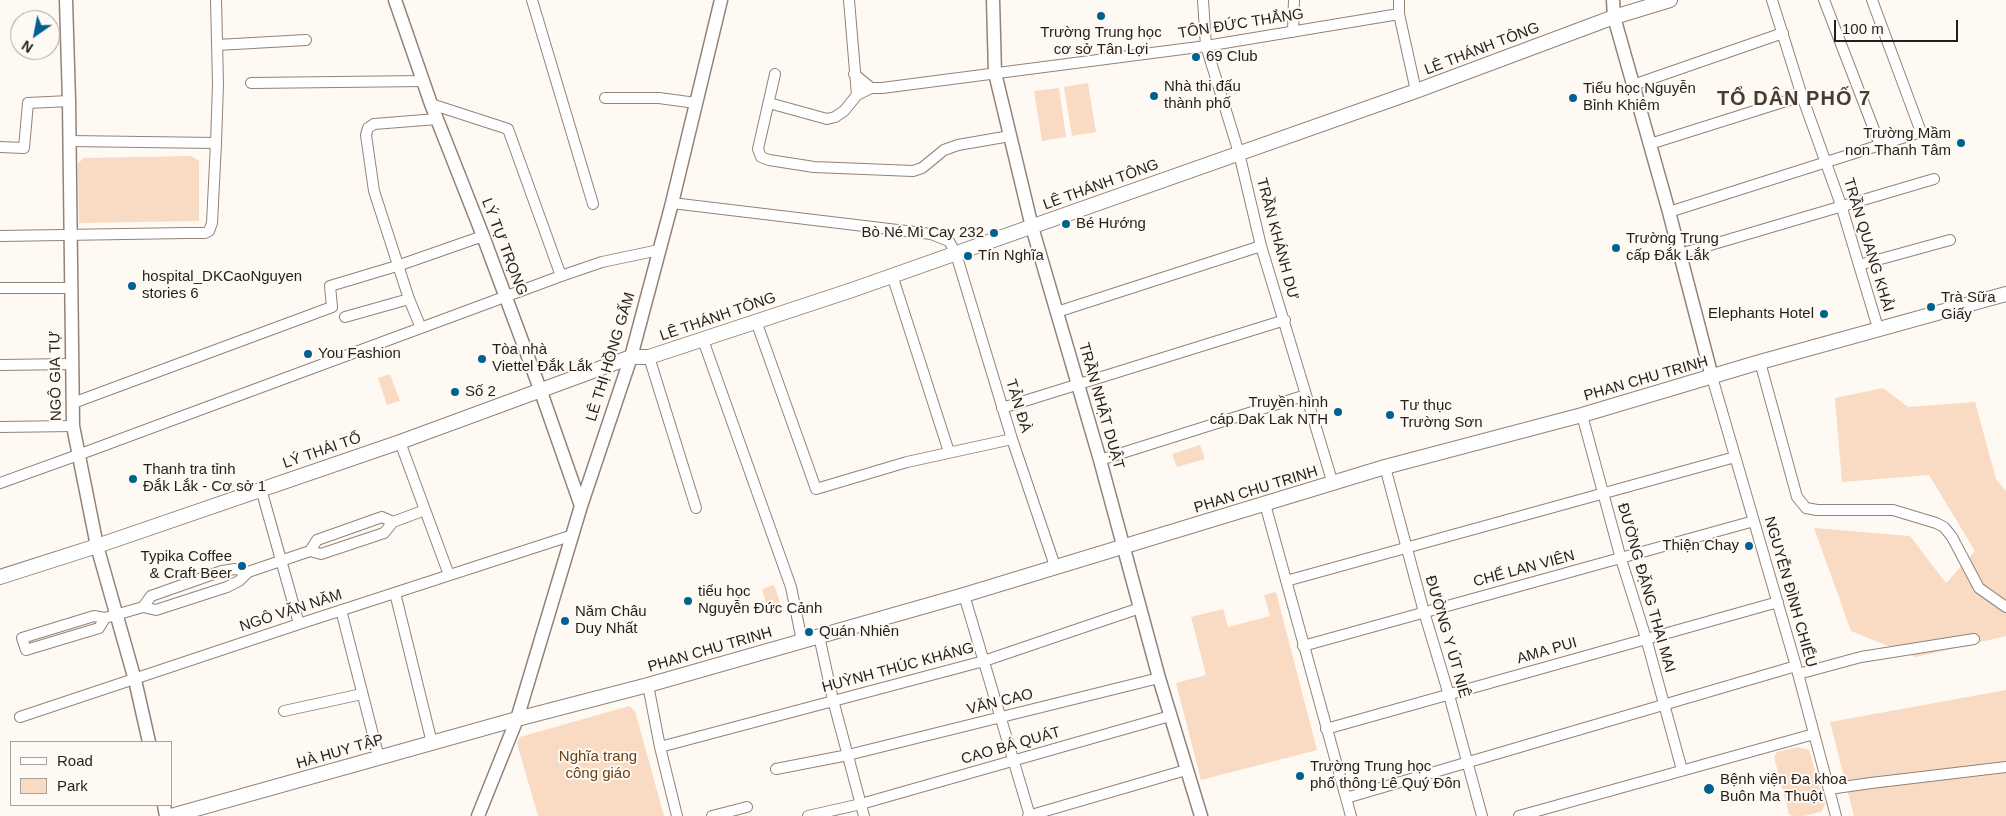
<!DOCTYPE html>
<meta charset="utf-8">
<style>
body{margin:0}
#map{position:relative;width:2006px;height:816px;overflow:hidden;background:#fff9f4;font-family:Helvetica,sans-serif}
canvas{display:block}
.legend{position:absolute;left:10px;top:741px;width:162px;height:65px;box-sizing:border-box;background:#fff9f4;border:1px solid #a8a29d;margin:0;padding:6px 9px;list-style:none;font-size:15px;color:#251f1b}
.legend li{display:flex;align-items:center;gap:10px;height:25px}
.legend b{width:25px;border:1px solid #a8a29d}
.north{position:absolute;left:10px;top:10px;width:50px;height:50px;box-sizing:border-box;background:#fff9f4;border:1px solid #a8a29d;border-radius:50%;rotate:213deg;font-size:14px;font-weight:700;line-height:20px;text-align:center;color:#251f1b}
.north::after{content:'';display:block;margin:auto;width:18px;height:22px;background:#006191;clip-path:polygon(50% 0,100% 100%,50% 72%,0 100%)}
.scale{position:absolute;left:1834px;top:20px;width:124px;height:22px;box-sizing:border-box;border:2px solid #251f1b;border-top:0;padding-left:6px;font-size:15px;line-height:18px;white-space:nowrap;color:#251f1b;-webkit-text-stroke:4px #fff9f4;paint-order:stroke}
</style>
<div id="map">
<canvas width="2006" height="816"></canvas>
<ul class="legend">
<li><b style="height:6px;background:#fff"></b>Road</li>
<li><b style="height:14px;background:#f9dac2"></b>Park</li>
</ul>
<div class="north">N</div>
<div class="scale">100 m</div>
</div>
<script>
const ctx = document.querySelector('canvas').getContext('2d');
ctx.lineJoin = 'round';
function fill(path, color) {
  ctx.fillStyle = color;
  ctx.fill(path, 'evenodd');
}
function poly(rows) {
  const path = new Path2D();
  for (const r of rows) {
    path.moveTo(r[0], r[1]);
    for (let i = 2; i < r.length; i += 2) path.lineTo(r[i], r[i + 1]);
  }
  return path;
}
function strokePath(path, color, width, dash) {
  ctx.strokeStyle = color;
  ctx.lineWidth = width;
  ctx.lineCap = dash ? 'butt' : 'round';
  ctx.setLineDash(dash || []);
  ctx.stroke(path);
}
function write(font, color, halo, rows, align = 'center') {
  ctx.font = font + ' Helvetica,sans-serif';
  ctx.lineWidth = 4;
  ctx.setLineDash([]);
  ctx.textBaseline = 'middle';
  ctx.strokeStyle = halo;
  ctx.fillStyle = color;
  for (const [text, x, y, turn = 0] of rows) {
    ctx.save();
    ctx.translate(x, y);
    ctx.rotate((+turn || 0) * Math.PI / 180);
    ctx.textAlign = isNaN(turn) ? turn : align;
    if (halo) ctx.strokeText(text, 0, 0);
    ctx.fillText(text, 0, 0);
    ctx.restore();
  }
}
const green = poly([
 [1088,83,1096,132,1072,136,1064,87],
 [1059,88,1066,137,1042,141,1034,91],
 [191,156,199,161,199,221,79,223,78,164,83,158],
 [390,374,400,401,387,405,378,378],
 [1883,388,1908,407,1975,402,1996,479,2006,491,2006,636,1916,657,1851,631,1814,528,1910,536,1946,583,1975,551,1929,475,1842,482,1835,398],
 [1200,445,1205,459,1177,467,1172,454],
 [774,585,783,612,770,616,762,589],
 [1276,592,1317,750,1201,780,1176,683,1206,675,1191,617,1223,609,1228,627,1270,616,1264,595],
 [2006,690,2006,816,1854,816,1830,722],
 [629,706,635,711,664,816,538,816,517,743,520,737],
 [1798,747,1809,750,1825,805,1821,812,1804,816,1792,816,1789,814,1774,757,1777,752]
]);
const minor = poly([
 [532,0,593,204],
 [849,0,857,95],
 [1203,0,1206,46,1239,153,1261,246,1333,484],
 [1399,0,1399,14,1416,91],
 [1772,0,1802,96,1841,205,1878,328],
 [1824,0,1880,145],
 [1293,32,1294,0],
 [217,45,306,40],
 [775,74,758,149,761,157,769,160,814,167,913,171,922,168,944,150,958,145,1010,136],
 [854,74,871,88,882,88,1206,46,1399,14],
 [251,83,423,81],
 [1633,85,1783,33],
 [605,98,659,98,696,103],
 [769,103,827,119,835,117,844,111,857,95,871,88],
 [431,104,508,129,561,276],
 [69,141,216,143],
 [1650,144,1802,96],
 [0,147,24,148,28,103,69,101],
 [672,203,931,234,949,241,956,254,1012,439,1055,566],
 [1669,212,1921,132,1872,0],
 [0,236,187,233,205,233,209,231,212,223,216,143,218,84,216,0],
 [1680,254,1934,179],
 [1859,265,1950,240],
 [892,275,949,452],
 [0,288,71,288],
 [1057,312,1261,246],
 [345,317,409,299],
 [756,321,816,489,907,462,1012,439],
 [421,328,409,299,374,191,366,135,368,128,374,124,437,119],
 [703,340,791,587,802,641],
 [649,357,696,508],
 [1760,362,1797,497,1806,508,1817,510,1893,510,1936,523,1944,527,1952,537,1979,588,2006,607],
 [0,365,72,364],
 [1712,377,1796,666,1836,816],
 [73,403,332,307,330,286,400,265,483,236],
 [1002,408,1285,320],
 [1582,415,1621,559,1646,638,1682,770],
 [0,427,73,426],
 [400,442,449,575],
 [1100,460,1306,395],
 [1385,467,1424,612,1449,695,1482,816],
 [0,483,78,455,561,276,602,262,659,250],
 [261,489,299,624],
 [1265,504,1351,816],
 [310,551,317,540,382,517,393,522],
 [1286,581,1735,457],
 [395,593,432,743],
 [964,595,1030,816],
 [143,607,151,596,222,571,235,569,248,572],
 [341,610,379,758],
 [105,618,99,628,26,650,22,638,94,616,105,618,143,607,156,610,227,587,239,581,248,572,310,551,321,554,384,533,393,522,425,510],
 [819,636,833,700,864,816],
 [1303,646,1754,521],
 [1798,674,1861,657,1974,639],
 [648,685,660,747,677,816],
 [284,711,362,694],
 [20,717,299,624,573,535],
 [1326,729,1778,602],
 [660,747,984,661,1140,608],
 [776,769,848,755,1159,678],
 [1829,789,1871,783,2006,767],
 [1346,798,1796,666],
 [712,816,747,807],
 [808,816,861,804,1170,716],
 [1028,816,1186,770],
 [1519,816,1814,734]
]);
const tertiary = poly([
 [66,0,69,101,73,426,97,546,135,680,149,742],
 [395,0,431,104,483,236,540,389,581,506],
 [993,0,995,73,1032,227,1100,460,1159,678,1201,816],
 [1613,0,1614,17,1669,212,1712,377],
 [164,805,166,816],
 [478,816,517,719,581,506,631,357,672,203,721,0]
]);
const secondary = poly([
 [0,577,97,546,400,442,631,357,649,357,852,290,1416,91,1614,17,1670,0],
 [171,816,517,719,648,685,964,595,1385,467,1582,415,1760,362,2006,294]
]);
const markers = [
 [1101,16,5,"#006191"],
 [1196,57,5,"#006191"],
 [1154,96,5,"#006191"],
 [1573,98,5,"#006191"],
 [1961,143,5,"#006191"],
 [1066,224,5,"#006191"],
 [994,233,5,"#006191"],
 [1616,248,5,"#006191"],
 [968,256,5,"#006191"],
 [132,286,5,"#006191"],
 [1931,307,5,"#006191"],
 [1824,314,5,"#006191"],
 [308,354,5,"#006191"],
 [482,359,5,"#006191"],
 [455,392,5,"#006191"],
 [1338,412,5,"#006191"],
 [1390,415,5,"#006191"],
 [133,479,5,"#006191"],
 [1749,546,5,"#006191"],
 [242,566,5,"#006191"],
 [688,601,5,"#006191"],
 [565,621,5,"#006191"],
 [809,632,5,"#006191"],
 [1300,776,5,"#006191"],
 [1709,789,6,"#006191"]
];
const streetNames = [
 ["TÔN ĐỨC THẮNG",1241,24,-9],
 ["LÊ THÁNH TÔNG",1482,49,-21],
 ["LÊ THÁNH TÔNG",1101,185,-20],
 ["TRẦN KHÁNH DƯ",1277,239,75],
 ["TRẦN QUANG KHẢI",1868,245,73],
 ["LÝ TỰ TRỌNG",504,247,69],
 ["LÊ THÁNH TÔNG",718,317,-19],
 ["LÊ THỊ HỒNG GẤM",611,357,-73],
 ["NGÔ GIA TỰ",56,376,-91],
 ["PHAN CHU TRINH",1646,379,-16],
 ["TẢN ĐÀ",1018,406,73],
 ["TRẦN NHẬT DUẬT",1101,406,74],
 ["LÝ THÁI TỔ",322,451,-19],
 ["PHAN CHU TRINH",1256,490,-17],
 ["CHẾ LAN VIÊN",1524,569,-15],
 ["ĐƯỜNG ĐẶNG THAI MAI",1646,588,74],
 ["NGUYỄN ĐÌNH CHIỂU",1790,592,74],
 ["NGÔ VĂN NĂM",291,611,-18],
 ["ĐƯỜNG Y ÚT NIÊ",1447,637,74],
 ["PHAN CHU TRINH",710,650,-16],
 ["AMA PUI",1547,651,-16],
 ["HUỲNH THÚC KHÁNG",898,668,-15],
 ["VĂN CAO",1000,702,-14],
 ["CAO BÁ QUÁT",1011,746,-16],
 ["HÀ HUY TẬP",340,752,-16]
];
const poiNames = [
 ["Trường Trung học",1101,33,"center"],
 ["cơ sở Tân Lợi",1101,50,"center"],
 ["69 Club",1206,57],
 ["Nhà thi đấu",1164,87],
 ["thành phố",1164,104],
 ["Tiểu học Nguyễn",1583,89],
 ["Bỉnh Khiêm",1583,106],
 ["Trường Mầm",1951,134,"right"],
 ["non Thanh Tâm",1951,151,"right"],
 ["Bé Hướng",1076,224],
 ["Bò Né Mì Cay 232",984,233,"right"],
 ["Trường Trung",1626,239],
 ["cấp Đắk Lắk",1626,256],
 ["Tín Nghĩa",978,256],
 ["hospital_DKCaoNguyen",142,277],
 ["stories 6",142,294],
 ["Trà Sữa",1941,298],
 ["Giấy",1941,315],
 ["Elephants Hotel",1814,314,"right"],
 ["Tòa nhà",492,350],
 ["Viettel Đắk Lắk",492,367],
 ["You Fashion",318,354],
 ["Số 2",465,392],
 ["Truyền hình",1328,403,"right"],
 ["cáp Dak Lak NTH",1328,420,"right"],
 ["Tư thục",1400,406],
 ["Trường Sơn",1400,423],
 ["Thanh tra tỉnh",143,470],
 ["Đắk Lắk - Cơ sở 1",143,487],
 ["Thiện Chay",1739,546,"right"],
 ["Typika Coffee",232,557,"right"],
 ["& Craft Beer",232,574,"right"],
 ["tiểu học",698,592],
 ["Nguyễn Đức Cảnh",698,609],
 ["Năm Châu",575,612],
 ["Duy Nhất",575,629],
 ["Quán Nhiên",819,632],
 ["Trường Trung học",1310,767],
 ["phổ thông Lê Quý Đôn",1310,784],
 ["Bệnh viện Đa khoa",1720,780],
 ["Buôn Ma Thuột",1720,797]
];
const parkNames = [
 ["Nghĩa trang",598,757],
 ["công giáo",598,774]
];
const districtNames = [
 ["TỔ DÂN PHỐ 7",1794,99]
];
fill(green, '#f9dac2');
strokePath(minor, '#918379', 12);
strokePath(tertiary, '#918379', 15);
strokePath(secondary, '#918379', 16);
strokePath(minor, '#fff', 10);
strokePath(tertiary, '#fff', 12);
strokePath(secondary, '#fff', 14);
for (const [x, y, r, color] of markers) {
  const dot = new Path2D();
  dot.arc(x, y, r, 0, 2 * Math.PI);
  ctx.fillStyle = color;
  ctx.fill(dot);
  strokePath(dot, '#fff9f4', 2);
}
write('15px', '#251f1b', '#fff9f4', streetNames);
write('15px', '#251f1b', '#fff9f4', poiNames, 'left');
write('15px', '#6b3f17', '#fff9f4', parkNames);
ctx.letterSpacing = '1px';
write('bold 20px', '#473c32', '#fff9f4', districtNames);
ctx.letterSpacing = '0px';
</script>
